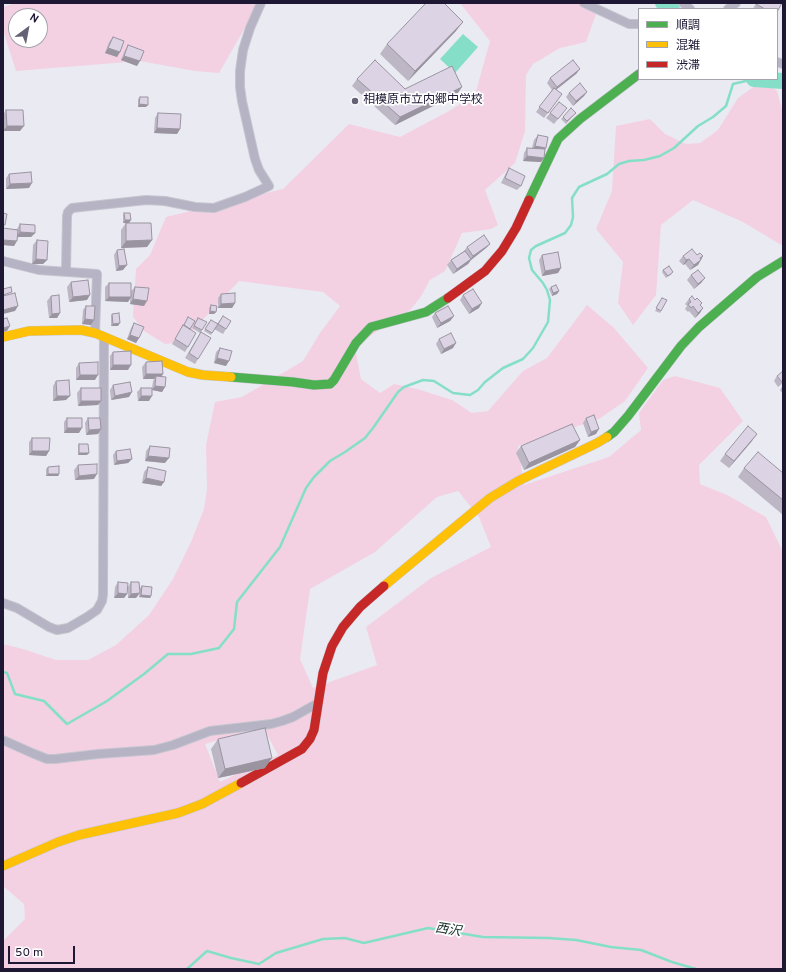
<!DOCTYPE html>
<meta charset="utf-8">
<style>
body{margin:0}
#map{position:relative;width:786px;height:972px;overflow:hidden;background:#eaeaf2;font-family:Overpass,"Noto Sans JP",sans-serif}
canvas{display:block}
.frame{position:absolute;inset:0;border:4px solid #1e1834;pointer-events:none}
.legend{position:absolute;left:638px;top:8px;width:140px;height:72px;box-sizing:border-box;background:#fff;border:1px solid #a5a3ae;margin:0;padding:5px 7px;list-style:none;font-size:12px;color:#1e1834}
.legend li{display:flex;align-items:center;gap:8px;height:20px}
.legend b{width:20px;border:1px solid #a5a3ae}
.north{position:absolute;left:8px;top:8px;width:40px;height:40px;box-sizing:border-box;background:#fff;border:1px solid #a5a3ae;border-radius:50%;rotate:32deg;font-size:11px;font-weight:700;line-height:16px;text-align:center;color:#1e1834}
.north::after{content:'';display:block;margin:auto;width:14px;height:18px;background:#656276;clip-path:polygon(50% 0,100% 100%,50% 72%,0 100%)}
.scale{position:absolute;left:8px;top:946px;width:67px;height:18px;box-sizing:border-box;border:2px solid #1e1834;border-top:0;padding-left:5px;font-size:12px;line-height:14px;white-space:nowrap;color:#1e1834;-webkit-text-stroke:3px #fff;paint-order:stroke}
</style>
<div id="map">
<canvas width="786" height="972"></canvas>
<div class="frame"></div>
<ul class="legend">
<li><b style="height:5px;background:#4caf50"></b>順調</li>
<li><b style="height:5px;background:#ffc107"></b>混雑</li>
<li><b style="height:5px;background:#c62828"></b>渋滞</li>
</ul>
<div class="north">N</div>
<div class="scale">50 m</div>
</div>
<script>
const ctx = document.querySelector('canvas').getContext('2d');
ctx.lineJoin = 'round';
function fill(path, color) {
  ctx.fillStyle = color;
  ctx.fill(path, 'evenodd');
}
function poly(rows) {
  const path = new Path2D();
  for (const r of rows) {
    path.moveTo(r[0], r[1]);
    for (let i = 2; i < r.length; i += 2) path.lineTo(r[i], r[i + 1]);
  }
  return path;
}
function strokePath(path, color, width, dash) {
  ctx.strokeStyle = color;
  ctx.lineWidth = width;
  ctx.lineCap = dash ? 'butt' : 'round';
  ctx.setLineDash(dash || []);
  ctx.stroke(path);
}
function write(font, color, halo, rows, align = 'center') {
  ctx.font = font + ' Overpass,"Noto Sans JP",sans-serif';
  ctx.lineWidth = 3.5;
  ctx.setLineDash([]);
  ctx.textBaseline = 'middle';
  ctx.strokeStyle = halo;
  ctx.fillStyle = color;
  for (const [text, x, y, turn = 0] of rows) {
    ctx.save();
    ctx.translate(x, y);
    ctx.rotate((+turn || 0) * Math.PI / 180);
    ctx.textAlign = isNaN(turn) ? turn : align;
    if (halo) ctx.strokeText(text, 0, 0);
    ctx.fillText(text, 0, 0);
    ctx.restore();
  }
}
const green = poly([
 [15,3,256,3,250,19,219,73,195,71,140,61,16,71,3,30,3,7],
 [16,16,40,16,40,40,16,40],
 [460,3,600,3,586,42,560,48,533,64,526,75,525,131,515,163,485,190,498,225,491,229,462,233,445,271,430,280,420,298,410,310,373,334,355,348,361,379,380,393,394,384,417,389,452,400,472,413,488,411,523,371,547,358,587,305,614,328,648,368,625,401,599,419,518,446,524,485,609,457,641,430,639,413,663,380,675,376,720,388,743,421,699,465,700,484,727,495,766,517,783,552,783,969,3,969,3,941,25,919,24,904,3,886,3,644,23,649,56,660,88,660,116,645,149,615,173,579,191,542,204,509,207,489,206,445,215,402,242,397,303,361,320,333,340,306,323,292,239,281,182,342,165,344,144,331,133,317,136,269,150,255,166,217,283,189,349,124,400,137,449,111,475,95,490,41],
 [458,491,479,517,491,547,431,578,366,627,377,665,313,688,300,659,310,589,375,552,437,497],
 [263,727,278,755,220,782,205,744],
 [756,85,771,86,777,91,783,113,783,246,743,222,693,200,661,225,656,295,633,325,618,303,623,262,596,229,612,191,616,126,650,119,665,134,686,144,700,143,718,130,738,98]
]);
const water = poly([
 [463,34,478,47,455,73,440,59]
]);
const stream = poly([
 [3,672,7,673,15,694,44,701,67,724,107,701,144,674,168,654,191,654,219,648,234,629,237,602,280,547,306,488,314,477,330,461,345,452,365,438,373,428,398,392,404,387,423,380,434,381,453,393,470,395,478,390,485,382,503,368,523,359,533,348,548,322,550,300,547,290,543,283,532,270,529,258,531,250,536,246,565,233,571,225,573,217,572,198,579,187,607,174,619,164,629,161,644,160,660,156,674,148,698,126,713,117,726,106,733,84,754,79],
 [187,969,207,951,231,958,259,964,276,953,323,939,345,938,364,943,428,928,483,937,549,938,576,940,611,947,641,950,672,962,696,969]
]);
const river = poly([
 [663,3,672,9],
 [754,79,783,81]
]);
const street = poly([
 [584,3,629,24,639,24],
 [683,3,690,9],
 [728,9,736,3],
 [777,62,783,64],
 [3,261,39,270,97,274,95,333],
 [66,271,67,216,68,212,72,208,146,200,165,201,195,207,214,208,245,197,269,186,259,170,255,159,242,101,240,87,240,71,243,50,250,28,261,3],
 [3,603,17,608,49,627,57,630,68,628,87,617,97,610,102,601,103,594,104,337],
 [3,740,32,753,47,759,55,759,98,754,154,750,173,745,210,731,271,724,282,721,293,717,318,703]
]);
const fast = poly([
 [529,200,558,139,580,119,639,74],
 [231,377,293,382,314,385,330,384,334,380,356,343,371,327,426,312,448,298],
 [607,437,614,432,628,416,681,346,699,327,757,277,783,261]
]);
const slow = poly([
 [3,337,29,331,81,330,95,333,188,372,203,375,231,377],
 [384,586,490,498,518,481,597,443,607,437],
 [3,866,58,842,79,835,178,813,202,804,241,783]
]);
const jam = poly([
 [448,298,485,271,502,251,516,228,529,200],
 [241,783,302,749,310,739,314,730,323,673,332,646,343,627,360,607,384,586]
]);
const wall = poly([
 [756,3,782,3,777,9,753,9],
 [456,31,408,81,380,54,387,44],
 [113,37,120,52,117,57,105,53,109,42],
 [128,45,137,66,121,60,125,50],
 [580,69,576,74,556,90,562,94,544,118,536,112,552,90,547,83,550,78],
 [357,79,405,89,462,87,457,94,395,125,352,86],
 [587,92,584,96,573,106,566,97,569,93],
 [140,97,146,107,138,107,138,99],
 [6,110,20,131,3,131,3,115],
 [158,113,180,129,177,134,154,133,155,118],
 [550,113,563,113,554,124,546,118],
 [576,113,566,124,561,119,563,117],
 [538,135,545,150,541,162,523,161,524,153,527,148,532,148,534,140],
 [509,168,521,186,517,190,501,183,506,173],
 [9,174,29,188,6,189,6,178],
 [124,213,129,223,123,223,123,215],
 [126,223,152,240,147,247,121,248,121,230],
 [20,224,35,233,31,237,18,237,14,246,3,245,3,229,17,229],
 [37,240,47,260,43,264,32,264,33,245],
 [490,244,486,248,471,260,468,264,453,274,447,265,451,260,464,251,467,247],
 [117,250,123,270,116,271,114,255],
 [542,255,561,268,558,273,542,276,539,260],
 [697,255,703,256,698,265,690,270,685,264,683,265,679,261,683,256],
 [663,270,672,274,666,278,662,272],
 [691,275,705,278,701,283,694,289,687,280],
 [71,282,87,300,69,302,67,287],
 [109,283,131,291,135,287,144,306,130,304,130,298,128,302,105,301,105,287],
 [551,287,559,291,557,294,552,296,549,289],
 [221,294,235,303,232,308,218,308,218,298],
 [463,295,479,308,469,314,460,300],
 [51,296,60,313,57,318,49,318,47,301],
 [662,298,661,311,660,313,655,311],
 [689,299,695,300,702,303,700,305,700,313,695,318,689,311,688,312,685,309,687,306,685,304],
 [211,305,216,312,214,314,209,314,209,308],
 [86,306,94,320,91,325,82,324,83,310],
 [435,313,454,316,450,321,437,328,432,317],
 [112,314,118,326,111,326,111,316],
 [223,316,226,329,223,334,214,329,211,335,204,331,209,322,218,323],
 [188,317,190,329,188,347,185,352,172,344],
 [198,318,202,330,201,332,198,359,195,364,185,358,200,333,192,328],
 [134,323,139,338,136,343,127,339,131,328],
 [439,339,453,348,441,354,436,344],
 [220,348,226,366,214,363,216,352],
 [113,352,128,370,110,370,110,356],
 [146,362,163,374,161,377,165,387,162,392,152,390,149,401,138,401,137,392,141,388,152,388,153,381,154,379,143,379,142,367],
 [79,363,95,380,76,380,76,368],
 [777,376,783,383,778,387,774,381],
 [56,381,66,400,53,401,53,386],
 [113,385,129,397,111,400,110,390],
 [783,385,783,394,780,390],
 [81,388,98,405,78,406,77,393],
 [67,418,79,433,64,433,64,422],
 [88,418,101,429,98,434,86,435,85,423],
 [586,418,596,434,588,437,583,423],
 [32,438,49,451,46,456,29,455,29,442],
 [580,440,575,447,524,470,516,453,521,446],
 [752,441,729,468,720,461,725,454],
 [79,444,87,455,78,455,78,446],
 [150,446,165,463,145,461,146,451],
 [116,451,132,459,128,463,114,465,113,455],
 [78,465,94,479,75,480,74,470],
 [48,467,59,474,58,476,46,476,46,469],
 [148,467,164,482,161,486,142,483,144,472],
 [744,468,783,473,783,515,738,477],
 [118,582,127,594,124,598,114,598,115,587],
 [131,582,136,598,128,598,128,587],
 [142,586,151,596,150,598,139,597,140,588],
 [218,739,265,768,218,778,211,749]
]);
const shadedWall = poly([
 [463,22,456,31,408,81,415,71],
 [108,48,120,52,117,57,105,53],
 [124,56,140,61,137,66,121,60],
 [580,69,576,74,553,92,557,87],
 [462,87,457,94,395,125,400,117],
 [587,92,584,96,573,106,576,101],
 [139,104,148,105,146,107,138,107],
 [7,126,24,126,20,131,3,131],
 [157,128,180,129,177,134,154,133],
 [535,146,546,148,543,153,532,150],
 [527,156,544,158,541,162,523,161],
 [32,183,29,188,6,189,10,184],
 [125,220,131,220,129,223,123,223],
 [20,232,35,233,31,237,16,237],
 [3,240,17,241,14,246,3,245],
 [152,240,147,247,121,248,126,241],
 [490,244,486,248,471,260,468,264,453,274,457,269,470,260,473,256],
 [703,256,698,265,690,270,694,265,700,258],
 [36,259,47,260,43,264,32,264],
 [689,259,685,264,683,265,686,260],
 [127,265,123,270,116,271,119,266],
 [561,268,558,273,542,276,545,271],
 [705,278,701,283,694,289,698,284],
 [559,291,557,294,552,296,553,293],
 [90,295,87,300,69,302,73,297],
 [109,297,131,297,128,302,105,301],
 [133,299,147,301,144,306,130,304],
 [235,303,232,308,218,308,221,304],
 [482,303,479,308,469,314,472,309],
 [18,306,15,311,3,314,3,310],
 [703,308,700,313,695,318,698,313],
 [210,311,216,312,214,314,209,314],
 [60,313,57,318,49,318,52,314],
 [454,316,450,321,437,328,441,323],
 [85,319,94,320,91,325,82,324],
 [120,323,118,326,111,326,113,324],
 [10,326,7,331,3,332,3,328],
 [130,335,139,338,136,343,127,339],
 [456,343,453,348,441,354,444,349],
 [217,358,229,361,226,366,214,363],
 [113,365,131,365,128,370,110,370],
 [146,374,163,374,160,379,156,376,154,379,143,379],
 [80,375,98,375,95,380,76,380],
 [155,386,165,387,162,392,152,390],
 [132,392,129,397,111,400,115,396],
 [57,396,70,396,66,400,53,401],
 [141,396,152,396,149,401,138,401],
 [81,401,101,401,98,405,78,406],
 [67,428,82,428,79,433,64,433],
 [101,429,98,434,86,435,89,430],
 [599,429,596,434,588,437,591,432],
 [757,434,752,441,729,468,734,461],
 [580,440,575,447,524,470,529,463],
 [32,451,49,451,46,456,29,455],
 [79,453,89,453,87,455,78,455],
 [148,456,169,458,165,463,145,461],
 [132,459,128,463,114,465,117,461],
 [48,474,59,474,58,476,46,476],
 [97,474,94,479,75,480,79,476],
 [146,478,164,482,161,486,142,483],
 [118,593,127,594,124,598,114,598],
 [140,593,136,598,128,598,131,594],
 [141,595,151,596,150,598,139,597],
 [272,758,265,768,218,778,225,769]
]);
const building = poly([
 [426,3,444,3,463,22,415,71,387,44,426,3],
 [757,3,782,3,777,12,777,9,765,9,756,4,757,3],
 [40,27,43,28,40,33,40,27],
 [113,37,124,41,120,52,108,48,113,37],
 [128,45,144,51,140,61,124,56,128,45],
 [375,60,405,89,452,66,462,87,400,117,357,79,375,60],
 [573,60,580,69,557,87,550,78,573,60],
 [580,83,587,92,576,101,569,93,580,83],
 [554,88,562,94,548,113,539,107,554,88],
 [140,97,148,97,148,105,139,104,140,97],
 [559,102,567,108,558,119,550,113,559,102],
 [571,108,576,113,567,121,563,117,571,108],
 [6,110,23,110,24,126,7,126,6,110],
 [158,113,181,114,180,129,157,128,158,113],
 [538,135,548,137,546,148,535,146,538,135],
 [527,148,545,149,544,158,527,156,527,148],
 [509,168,525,176,521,186,505,178,509,168],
 [31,172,32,183,10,184,9,174,31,172],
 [3,213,7,214,5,225,3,225,3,213],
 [124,213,130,213,131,220,125,220,124,213],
 [126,223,151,223,152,240,126,241,126,223],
 [20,224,35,225,35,233,20,232,20,224],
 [3,228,18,230,17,241,3,240,3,228],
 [484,235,490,244,473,256,467,247,484,235],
 [37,240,48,241,47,260,36,259,37,240],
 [124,249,127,265,119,266,117,250,124,249],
 [692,249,697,255,700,253,703,256,700,258,701,260,694,265,689,259,686,260,683,256,692,249],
 [465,251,471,259,457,269,451,260,465,251],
 [558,252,561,268,545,271,542,255,558,252],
 [669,266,673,272,668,276,663,270,669,266],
 [698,270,705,278,698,284,691,275,698,270],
 [88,280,90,295,73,297,71,282,88,280],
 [109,283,131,283,131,297,109,297,109,283],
 [556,285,559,291,553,293,551,287,556,285],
 [11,287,12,292,3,295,3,289,11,287],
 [135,287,149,288,147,301,133,299,135,287],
 [473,289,482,303,472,309,463,295,473,289],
 [15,293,18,306,3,310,3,296,15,293],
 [235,293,235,303,221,304,221,294,235,293],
 [59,295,60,313,52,314,51,296,59,295],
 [692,296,695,300,697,298,702,303,700,305,703,308,698,313,693,306,691,308,688,304,691,302,689,299,692,296],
 [662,298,667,300,661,311,656,308,662,298],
 [211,305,217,306,216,312,210,311,211,305],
 [86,306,95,306,94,320,85,319,86,306],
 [448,306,454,316,441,323,435,313,448,306],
 [119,313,120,323,113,324,112,314,119,313],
 [223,316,231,321,226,329,218,324,223,316],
 [188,317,195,321,190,329,184,325,188,317],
 [7,318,10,326,3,328,3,319,7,318],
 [198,318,207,322,202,330,194,326,198,318],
 [211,320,218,324,212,333,205,329,211,320],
 [134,323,144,327,139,338,130,335,134,323],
 [183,325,196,333,188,347,175,339,183,325],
 [201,332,211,338,198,359,189,353,201,332],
 [451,333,456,343,444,349,439,339,451,333],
 [220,348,232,351,229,361,217,358,220,348],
 [131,351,131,365,113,365,113,352,131,351],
 [162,361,163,374,146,374,146,362,162,361],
 [98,362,98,375,80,375,79,363,98,362],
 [783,371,783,381,782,382,777,376,783,371],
 [156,376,166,377,165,387,155,386,156,376],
 [69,380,70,396,57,396,56,381,69,380],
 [130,382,132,392,115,396,113,385,130,382],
 [81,388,101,388,101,401,81,401,81,388],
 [141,388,152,388,152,396,141,396,141,388],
 [594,415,599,429,591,432,586,418,594,415],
 [67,418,82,418,82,428,67,428,67,418],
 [88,418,100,418,101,429,89,430,88,418],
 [572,424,580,440,529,463,521,446,572,424],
 [748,426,757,434,734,461,725,454,748,426],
 [32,438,50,438,49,451,32,451,32,438],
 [79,444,88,444,89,453,79,453,79,444],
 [150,446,170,448,169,458,148,456,150,446],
 [130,449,132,459,117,461,116,451,130,449],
 [758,452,783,473,783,500,744,468,758,452],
 [97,464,97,474,79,476,78,465,97,464],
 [59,466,59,474,48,474,48,467,59,466],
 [148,467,166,471,164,482,146,478,148,467],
 [118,582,128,583,127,594,118,593,118,582],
 [131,582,139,582,140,593,131,594,131,582],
 [142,586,152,587,151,596,141,595,142,586],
 [265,728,272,758,225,769,218,739,265,728],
 [3,738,4,738,3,748,3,738]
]);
const markers = [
 [355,101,4,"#656276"]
];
const poiNames = [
 ["相模原市立内郷中学校",363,101]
];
const waterNames = [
 ["西沢",448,931,9]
];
fill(green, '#f3d1e3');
fill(water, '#85dfc8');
strokePath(stream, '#85dfc8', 2.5);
strokePath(river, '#85dfc8', 16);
strokePath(street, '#c6c5cf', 10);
strokePath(fast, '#c6c5cf', 10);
strokePath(slow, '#c6c5cf', 10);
strokePath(jam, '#c6c5cf', 10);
strokePath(street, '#b5b3c4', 8);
strokePath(fast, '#4caf50', 9);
strokePath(slow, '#ffc107', 9);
strokePath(jam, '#c62828', 9);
fill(wall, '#bdb6c5');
fill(shadedWall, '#9a94a0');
fill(building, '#dcd4e5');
strokePath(building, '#9a94a0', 1);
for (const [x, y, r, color] of markers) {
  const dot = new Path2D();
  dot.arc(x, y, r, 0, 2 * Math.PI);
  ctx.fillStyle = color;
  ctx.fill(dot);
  strokePath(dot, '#fff', 1.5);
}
write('12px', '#1e1834', '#fff', poiNames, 'left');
write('italic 13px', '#1b312a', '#fff', waterNames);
</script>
